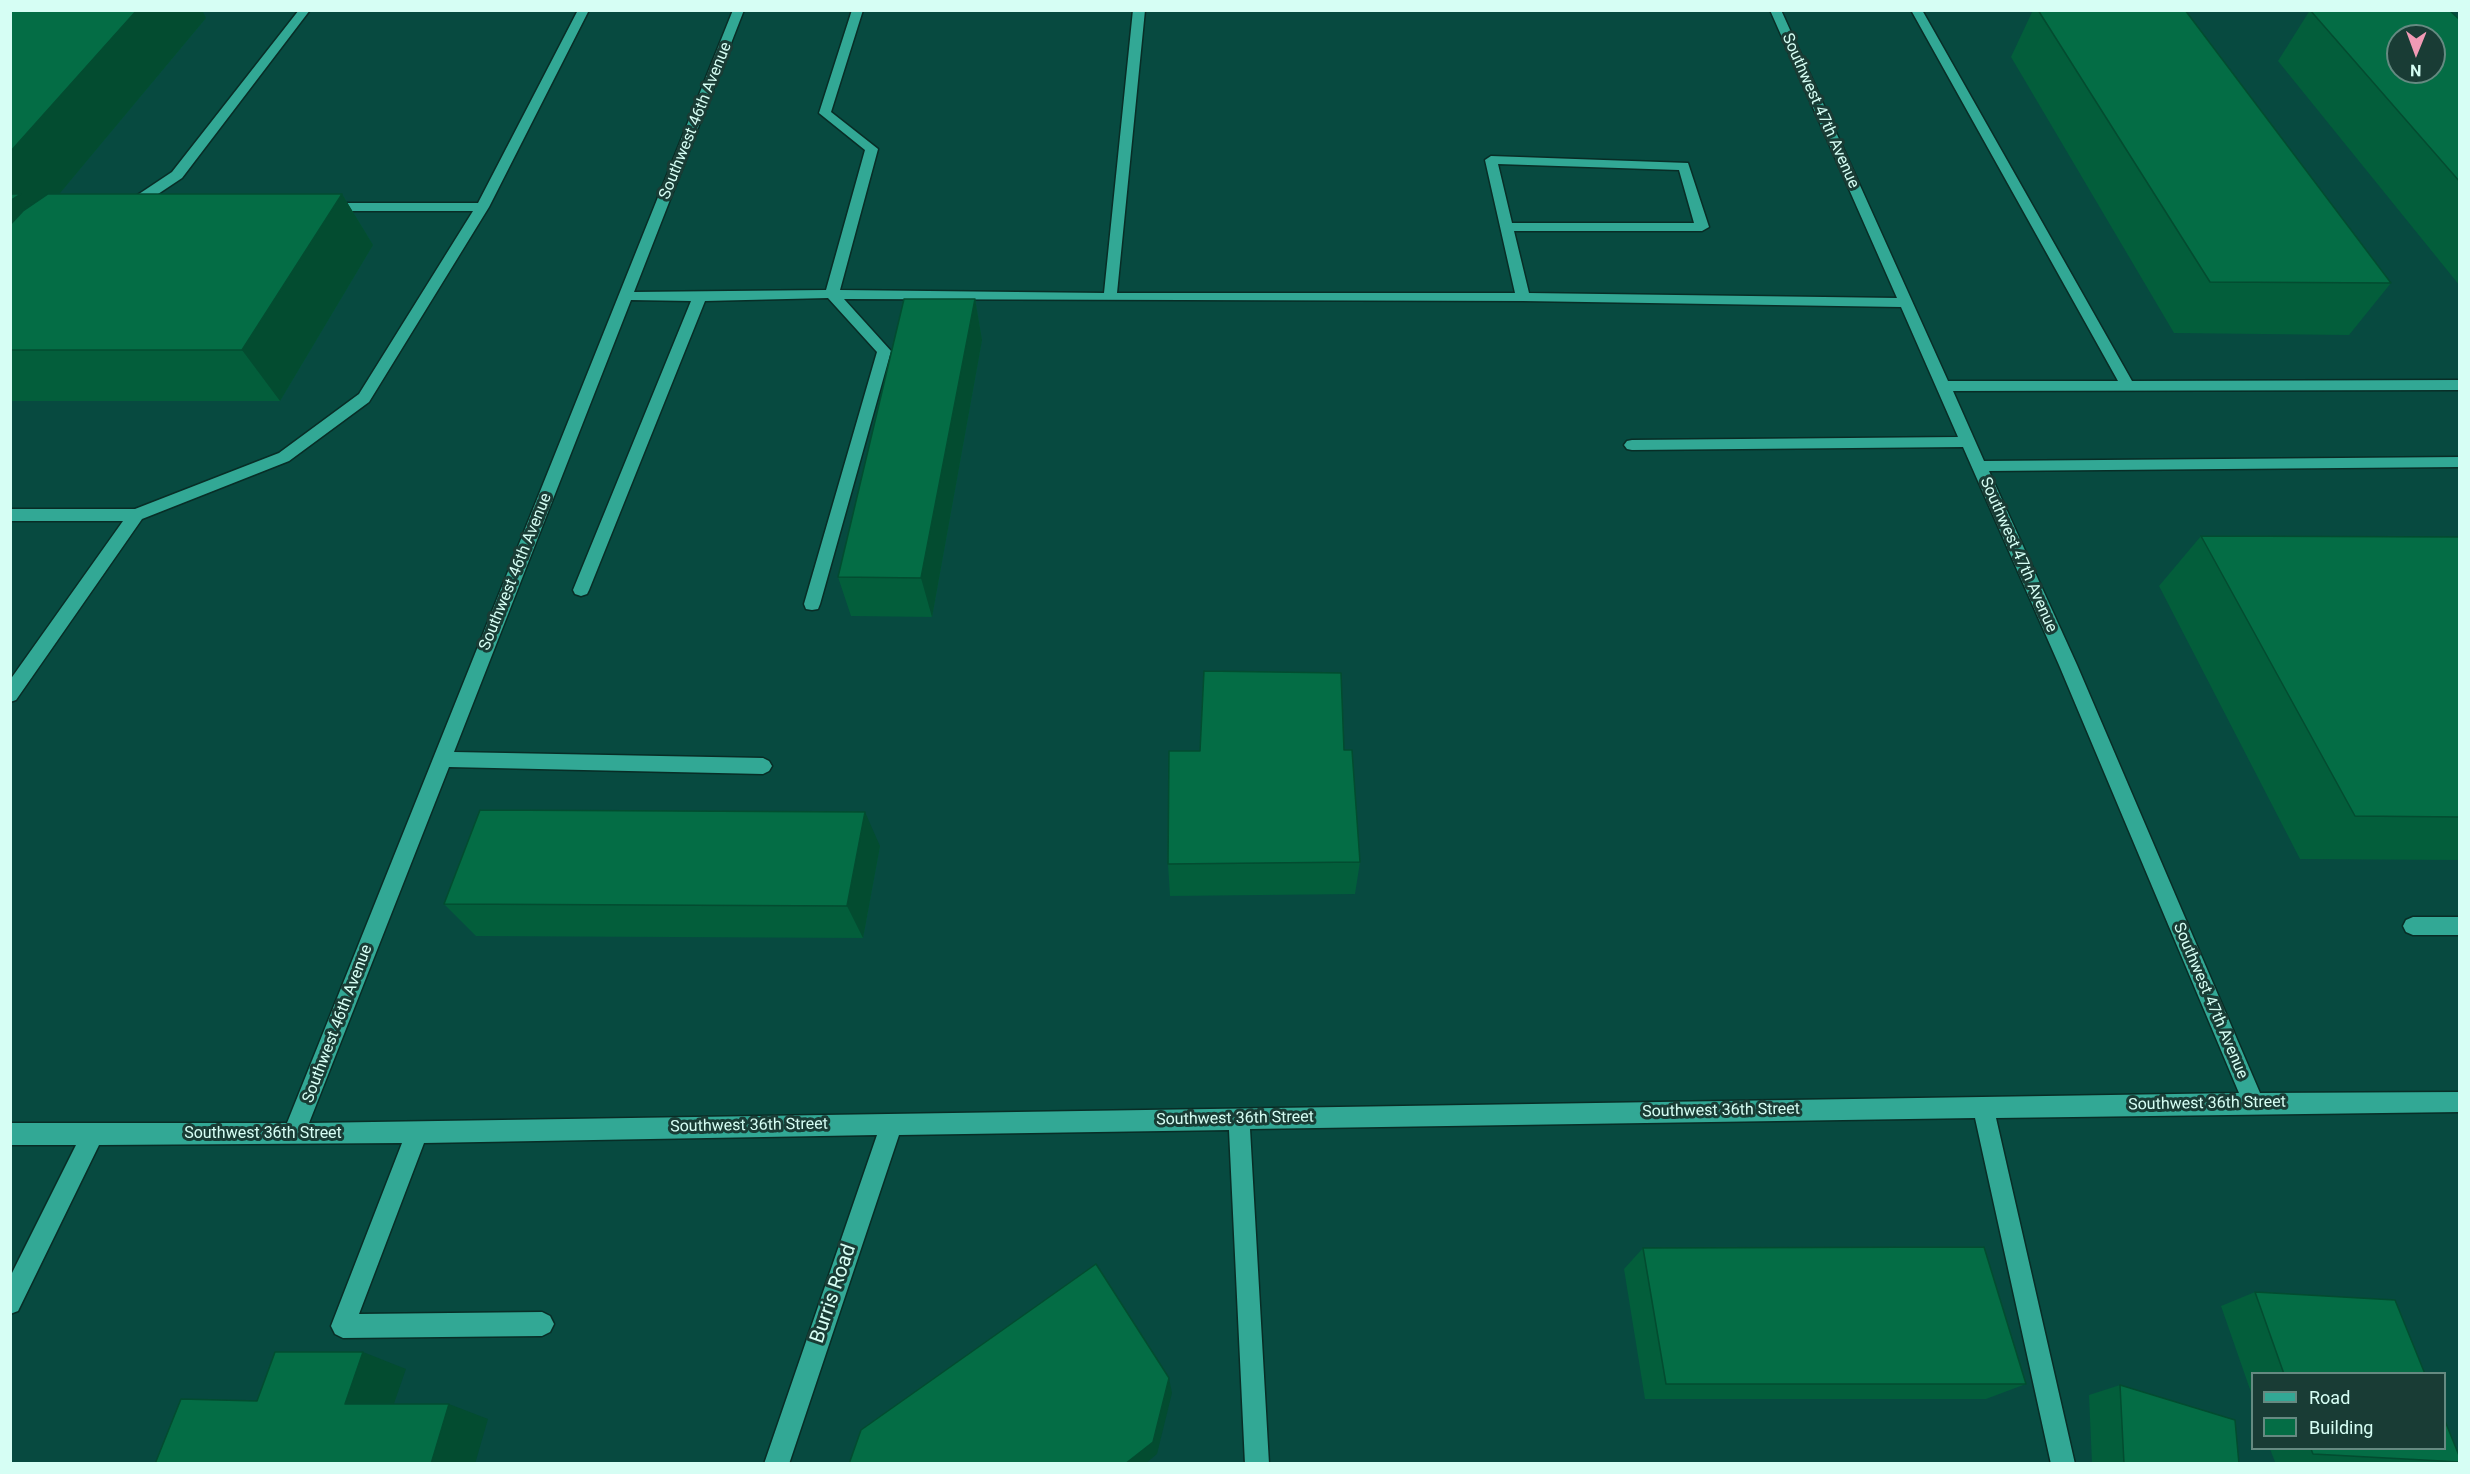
<!DOCTYPE html>
<style>
body{margin:0}
#map{position:relative;width:2470px;height:1474px;overflow:hidden;background:#074a40;font-family:Roboto,sans-serif}
canvas{display:block}
.frame{position:absolute;inset:0;border:12px solid #d6fef4;pointer-events:none}
.legend{position:absolute;left:2251px;top:1372px;width:195px;height:78px;box-sizing:border-box;background:#193c35;border:2px solid #658a81;margin:0;padding:8px 10px;list-style:none;font-size:18px;color:#d6fef4}
.legend li{display:flex;align-items:center;gap:12px;height:30px}
.legend b{width:30px;border:2px solid #658a81}
.north{position:absolute;left:2386px;top:24px;width:60px;height:60px;box-sizing:border-box;background:#193c35;border:2px solid #658a81;border-radius:50%;rotate:181deg;font-size:16px;font-weight:700;line-height:24px;text-align:center;color:#d6fef4}
.north::after{content:'';display:block;margin:auto;width:21px;height:27px;background:#f09ab5;clip-path:polygon(50% 0,100% 100%,50% 72%,0 100%)}
</style>
<div id="map">
<canvas width="2470" height="1474"></canvas>
<div class="frame"></div>
<ul class="legend">
<li><b style="height:8px;background:#32a895"></b>Road</li>
<li><b style="height:16px;background:#046d45"></b>Building</li>
</ul>
<div class="north">N</div>
</div>
<script>
const ctx = document.querySelector('canvas').getContext('2d');
ctx.lineJoin = 'round';
function poly(rows) {
  const path = new Path2D();
  for (const r of rows) {
    path.moveTo(r[0], r[1]);
    for (let i = 2; i < r.length; i += 2) path.lineTo(r[i], r[i + 1]);
  }
  return path;
}
function strokePath(path, color, width, dash) {
  ctx.strokeStyle = color;
  ctx.lineWidth = width;
  ctx.lineCap = dash ? 'butt' : 'round';
  ctx.setLineDash(dash || []);
  ctx.stroke(path);
}
function fill(path, color) {
  ctx.fillStyle = color;
  ctx.fill(path, 'evenodd');
}
function write(font, color, halo, rows, align = 'center') {
  ctx.font = font + ' Roboto,sans-serif';
  ctx.lineWidth = 6;
  ctx.setLineDash([]);
  ctx.textBaseline = 'middle';
  ctx.strokeStyle = halo;
  ctx.fillStyle = color;
  for (const [text, x, y, turn = 0] of rows) {
    ctx.save();
    ctx.translate(x, y);
    ctx.rotate((+turn || 0) * Math.PI / 180);
    ctx.textAlign = isNaN(turn) ? turn : align;
    if (halo) ctx.strokeText(text, 0, 0);
    ctx.fillText(text, 0, 0);
    ctx.restore();
  }
}
const minor = poly([
 [299,10,310,10,182,178,134,210,124,210,122,207,124,204,172,172,299,10],
 [578,10,589,10,489,207,369,402,289,461,142,519,16,700,10,702,10,680,123,521,10,521,10,509,135,509,279,453,359,394,473,211,325,211,318,207,325,203,478,203,578,10],
 [733,10,744,10,634,292,826,290,865,150,819,113,852,10,863,10,831,112,878,149,840,290,1104,293,1133,10,1145,10,1117,293,1515,293,1485,160,1491,156,1688,163,1709,227,1702,231,1514,231,1529,293,1897,298,1770,10,1781,10,1948,381,2118,381,1911,10,1922,10,2132,381,2460,380,2460,390,1953,391,1984,461,2460,457,2460,467,1989,471,2077,665,2260,1093,2460,1092,2460,1112,1996,1118,2075,1464,2051,1464,1975,1118,1250,1129,1269,1464,1245,1464,1229,1130,899,1135,789,1464,764,1464,877,1135,424,1143,359,1314,542,1312,550,1316,554,1324,550,1332,542,1336,343,1338,335,1334,331,1326,402,1143,99,1145,18,1311,10,1314,10,1277,76,1145,10,1145,10,1123,287,1123,733,10],
 [1498,164,1679,170,1694,223,1512,223,1498,164],
 [828,298,877,352,804,604,806,609,812,610,818,609,820,604,891,351,844,299,1523,301,1901,307,1958,437,1632,440,1627,441,1624,445,1627,449,1632,450,1963,447,2059,665,2239,1093,309,1123,449,767,763,774,769,771,772,766,769,761,763,758,454,752,631,300,691,301,573,590,575,594,581,596,587,594,589,590,705,301,828,298],
 [2413,917,2460,917,2460,935,2413,935,2406,932,2403,926,2406,920,2413,917]
]);
const wall = poly([
 [10,10,202,10,206,18,59,194,342,194,373,245,280,401,10,401],
 [2033,10,2185,10,2391,283,2349,335,2174,333,2011,57],
 [2310,10,2460,20,2460,286,2278,61],
 [975,299,982,340,932,617,851,616,838,577],
 [2201,536,2460,537,2460,860,2300,859,2159,586],
 [1344,750,1360,862,1355,894,1170,896,1168,864],
 [880,846,863,938,476,936,444,904],
 [1643,1248,2026,1384,1986,1399,1645,1399,1624,1269],
 [2255,1292,2425,1374,2253,1374,2253,1398,2221,1306],
 [2120,1385,2239,1464,2092,1464,2089,1395],
 [2270,1449,2445,1449,2460,1463,2300,1464,2275,1462]
]);
const shadedWall = poly([
 [137,10,202,10,206,18,40,217,10,301,10,152],
 [342,194,373,245,280,401,242,350],
 [975,299,982,340,932,617,921,578],
 [865,812,880,846,863,938,847,906],
 [363,1352,406,1369,389,1418,345,1404],
 [1169,1378,1172,1393,1157,1454,1145,1464,1125,1464],
 [449,1404,488,1419,475,1464,431,1464]
]);
const building = poly([
 [10,10,137,10,10,152,10,10],
 [2038,10,2185,10,2391,283,2210,282,2038,10],
 [2310,10,2450,11,2460,20,2460,182,2310,10],
 [2398,36,2434,36,2434,72,2398,72,2398,36],
 [10,194,21,194,10,201,10,194],
 [48,194,342,194,242,350,10,350,10,225,23,211,48,194],
 [904,299,975,299,921,578,838,577,904,299],
 [2201,536,2460,537,2460,817,2355,816,2201,536],
 [1204,671,1341,673,1344,750,1352,750,1360,862,1168,864,1169,751,1200,751,1204,671],
 [480,810,865,812,847,906,444,904,480,810],
 [1984,1247,2026,1384,1666,1384,1643,1248,1984,1247],
 [1096,1264,1169,1378,1153,1442,1125,1464,849,1464,861,1430,1096,1264],
 [2255,1292,2395,1300,2425,1374,2284,1374,2255,1292],
 [275,1352,363,1352,345,1404,449,1404,431,1464,155,1464,181,1399,257,1401,275,1352],
 [2120,1385,2235,1420,2239,1464,2124,1464,2120,1385],
 [2445,1421,2460,1458,2460,1462,2313,1454,2311,1449,2445,1449,2445,1421]
]);
const streetNames = [
 ["Southwest 47th Avenue",1820,111,66],
 ["Southwest 46th Avenue",696,121,-68],
 ["Southwest 47th Avenue",2018,555,66],
 ["Southwest 46th Avenue",516,572,-68],
 ["Southwest 47th Avenue",2210,1001,67],
 ["Southwest 46th Avenue",338,1024,-69],
 ["Southwest 36th Street",2207,1104,-1],
 ["Southwest 36th Street",1721,1111,-1],
 ["Southwest 36th Street",1235,1119,-1],
 ["Southwest 36th Street",749,1126,-1],
 ["Southwest 36th Street",263,1134]
];
const nearStreetnames = [
 ["Burris Road",834,1294,-71]
];
strokePath(minor, '#082d26', 3);
fill(minor, '#32a895');
fill(wall, '#035e3b');
fill(shadedWall, '#034c30');
fill(building, '#046d45');
strokePath(building, '#034c30', 1.5);
write('16px', '#d6fef4', '#193c35', streetNames);
write('20px', '#d6fef4', '#193c35', nearStreetnames);
</script>
